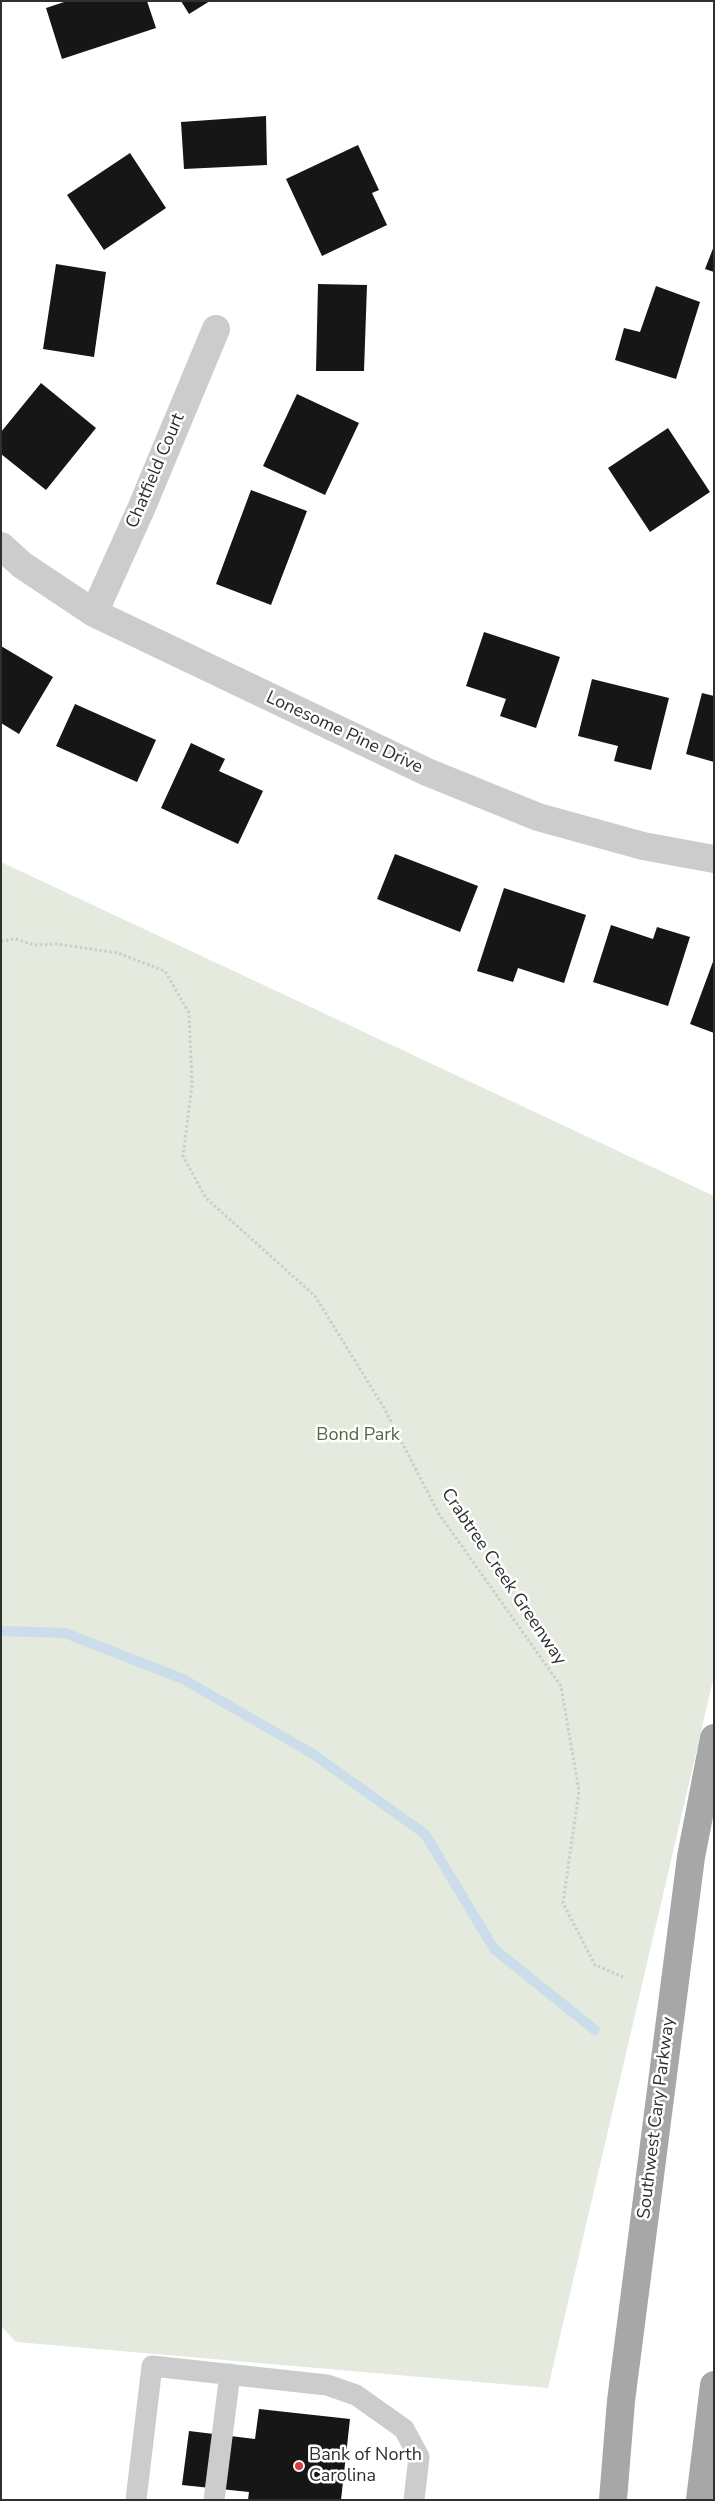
<!DOCTYPE html>
<style>
body{margin:0}
#map{position:relative;width:715px;height:2501px;overflow:hidden;background:#fff;font-family:"Nunito Sans",sans-serif}
canvas{display:block}
.frame{position:absolute;inset:0;border:2px solid #2f2f2f;pointer-events:none}
</style>
<div id="map">
<canvas width="715" height="2501"></canvas>
<div class="frame"></div>
</div>
<script>
const ctx = document.querySelector('canvas').getContext('2d');
ctx.lineJoin = 'round';
function fill(path, color) {
  ctx.fillStyle = color;
  ctx.fill(path, 'evenodd');
}
function poly(rows) {
  const path = new Path2D();
  for (const r of rows) {
    path.moveTo(r[0], r[1]);
    for (let i = 2; i < r.length; i += 2) path.lineTo(r[i], r[i + 1]);
  }
  return path;
}
function strokePath(path, color, width, dash) {
  ctx.strokeStyle = color;
  ctx.lineWidth = width;
  ctx.lineCap = dash ? 'butt' : 'round';
  ctx.setLineDash(dash || []);
  ctx.stroke(path);
}
function write(font, color, halo, rows, align = 'center') {
  ctx.font = font + ' "Nunito Sans",sans-serif';
  ctx.lineWidth = 5;
  ctx.setLineDash([]);
  ctx.textBaseline = 'middle';
  ctx.strokeStyle = halo;
  ctx.fillStyle = color;
  for (const [text, x, y, turn = 0] of rows) {
    ctx.save();
    ctx.translate(x, y);
    ctx.rotate((+turn || 0) * Math.PI / 180);
    ctx.textAlign = isNaN(turn) ? turn : align;
    if (halo) ctx.strokeText(text, 0, 0);
    ctx.fillText(text, 0, 0);
    ctx.restore();
  }
}
const green = poly([
 [1,862,714,1196,714,1676,548,2388,16,2342,1,2326]
]);
const stream = poly([
 [1,1631,65,1633,183,1679,313,1754,425,1834,494,1949,595,2030]
]);
const building = poly([
 [67,1,147,1,156,28,62,59,46,8],
 [181,1,210,1,189,14],
 [266,116,267,165,184,169,181,122],
 [358,145,379,190,372,193,387,225,322,256,286,179],
 [130,153,166,208,104,250,67,195],
 [714,246,714,272,705,269],
 [56,264,106,272,94,357,43,349],
 [318,284,367,285,364,371,316,371],
 [656,286,700,302,676,379,615,360,624,328,640,332],
 [41,383,96,428,46,490,1,454,1,432],
 [297,394,359,423,325,495,263,466],
 [668,428,710,492,650,532,608,468],
 [251,490,307,511,271,605,216,584],
 [484,632,560,657,536,728,500,716,506,699,466,686],
 [1,646,53,677,19,734,1,723],
 [592,679,669,698,651,770,614,761,618,746,578,736],
 [702,693,714,696,714,762,686,754],
 [75,704,156,740,137,782,56,746],
 [191,743,225,759,219,771,263,791,238,844,161,808],
 [395,854,478,886,460,932,377,899],
 [504,888,586,915,564,983,518,968,513,982,477,971],
 [611,925,653,939,657,927,690,937,668,1006,593,982],
 [714,959,714,1033,690,1024],
 [259,2409,350,2419,341,2500,248,2500,249,2492,182,2485,189,2431,255,2439]
]);
const path = poly([
 [1,941,16,939,34,945,57,944,118,953,165,971,189,1013,192,1085,183,1156,206,1198,315,1296,384,1408,439,1514,561,1686,579,1791,563,1903,595,1965,623,1977]
]);
const service = poly([
 [136,2500,152,2366,327,2385,356,2395,404,2429,419,2457,414,2500],
 [214,2500,230,2374]
]);
const minor = poly([
 [1,546,22,565,94,613,427,772,538,817,643,846,714,859],
 [94,613,141,509,216,329]
]);
const primary = poly([
 [613,2500,621,2401,691,1857,714,1738],
 [700,2500,714,2385]
]);
const markers = [
 [299,2466,5,"#dc3b3b"]
];
const streetNames = [
 ["Chatfield Court",156,471,-67],
 ["Lonesome Pine Drive",344,733,25],
 ["Crabtree Creek Greenway",503,1577,56],
 ["Southwest Cary Parkway",657,2118,-83]
];
const parkNames = [
 ["Bond Park",358,1436]
];
const poiNames = [
 ["Bank of North",309,2456],
 ["Carolina",309,2477]
];
fill(green, '#e4ebde');
strokePath(stream, '#cbdcea', 10);
fill(building, '#161616');
strokePath(path, '#ccc', 3, [2.5, 2.5]);
strokePath(service, '#ccc', 21);
strokePath(minor, '#ccc', 28);
strokePath(primary, '#a7a7a7', 28);
for (const [x, y, r, color] of markers) {
  const dot = new Path2D();
  dot.arc(x, y, r, 0, 2 * Math.PI);
  ctx.fillStyle = color;
  ctx.fill(dot);
  strokePath(dot, '#fff', 2);
}
write('18px', '#2f2f2f', '#fff', streetNames);
write('18px', '#4f683e', '#fff', parkNames);
write('18px', '#2f2f2f', '#fff', poiNames, 'left');
</script>
